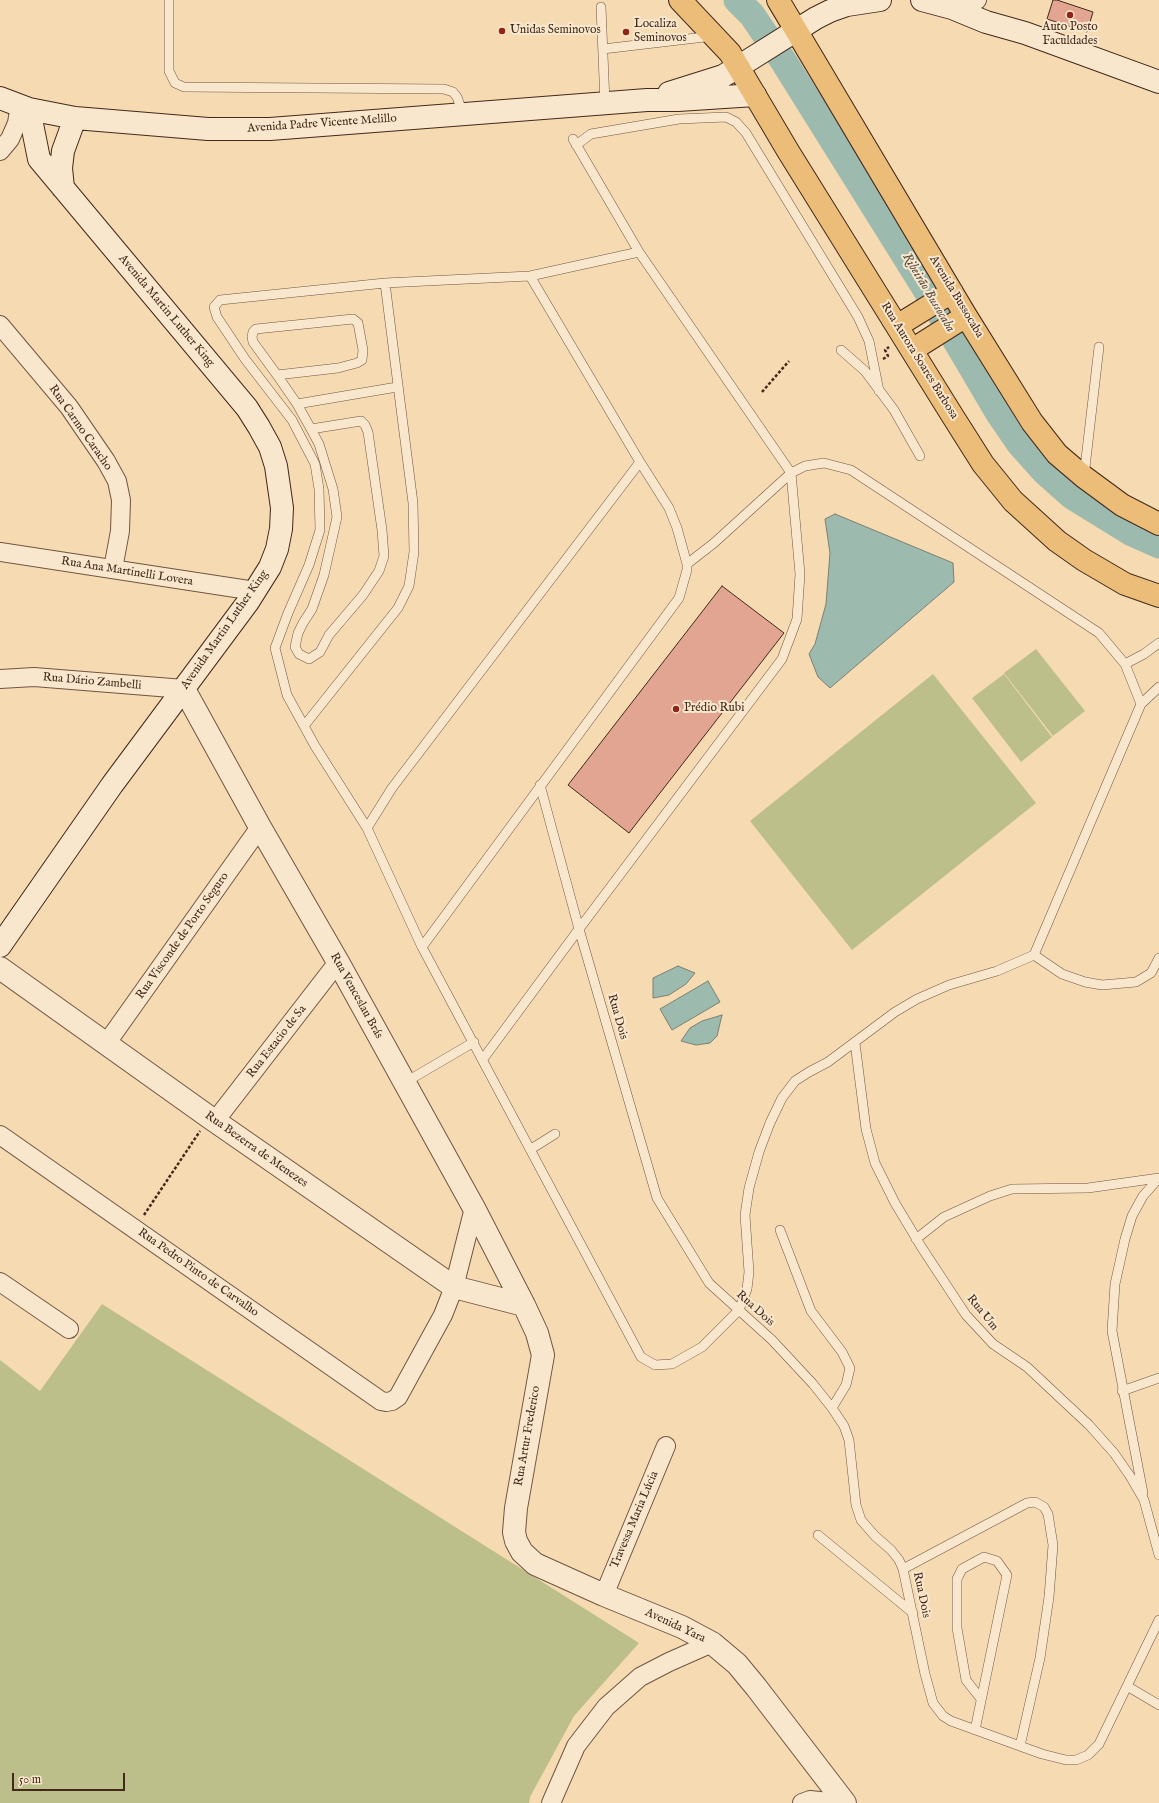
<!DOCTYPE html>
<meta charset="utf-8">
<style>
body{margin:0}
#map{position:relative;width:1159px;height:1803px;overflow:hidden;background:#f6dab2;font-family:"IM FELL English",serif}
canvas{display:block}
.scale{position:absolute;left:12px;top:1773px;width:113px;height:18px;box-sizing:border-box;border:2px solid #42291c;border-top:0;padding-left:5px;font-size:12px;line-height:14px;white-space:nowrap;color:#42291c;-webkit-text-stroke:3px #f9e7cd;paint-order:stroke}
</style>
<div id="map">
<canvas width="1159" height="1803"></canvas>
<div class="scale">50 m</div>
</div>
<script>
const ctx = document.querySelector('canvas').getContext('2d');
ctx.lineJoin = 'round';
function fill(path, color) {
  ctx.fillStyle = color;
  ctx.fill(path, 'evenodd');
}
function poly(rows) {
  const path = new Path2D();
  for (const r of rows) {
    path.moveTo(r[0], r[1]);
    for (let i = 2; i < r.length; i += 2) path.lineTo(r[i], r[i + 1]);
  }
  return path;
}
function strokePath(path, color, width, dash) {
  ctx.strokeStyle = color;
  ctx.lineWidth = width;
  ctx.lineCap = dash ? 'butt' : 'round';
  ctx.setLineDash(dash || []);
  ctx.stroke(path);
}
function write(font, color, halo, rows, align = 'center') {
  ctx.font = font + ' "IM FELL English",serif';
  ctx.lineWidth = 4;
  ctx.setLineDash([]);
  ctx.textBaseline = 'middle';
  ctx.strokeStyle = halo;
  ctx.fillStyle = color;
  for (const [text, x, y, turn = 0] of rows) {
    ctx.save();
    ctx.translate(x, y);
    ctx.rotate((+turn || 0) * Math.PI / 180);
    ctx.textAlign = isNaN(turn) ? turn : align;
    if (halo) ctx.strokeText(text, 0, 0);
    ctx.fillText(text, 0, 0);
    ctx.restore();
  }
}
const green = poly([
 [1036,649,1085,711,1053,736,1004,673],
 [933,674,1036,803,852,950,750,821],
 [1004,674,1052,737,1021,762,972,698],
 [102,1304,639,1643,574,1716,530,1797,529,1803,0,1803,0,1360,40,1391]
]);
const water = poly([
 [835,514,953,563,954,582,830,688,818,677,809,654,815,644,826,604,830,553,825,519,835,514],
 [678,966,695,973,686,984,669,995,653,998,653,978,678,966],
 [708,981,720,1002,672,1030,660,1009,708,981],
 [722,1015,717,1036,710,1043,696,1045,681,1041,690,1028,702,1021,722,1015]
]);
const river = poly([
 [737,0,752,15,784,62,922,283,998,412,1020,444,1045,472,1072,496,1132,533,1159,545]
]);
const building = poly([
 [1053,0,1057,0,1093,12,1087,32,1047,19,1053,0],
 [722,586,784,633,629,833,568,785,722,586]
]);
const path = poly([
 [883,359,888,356,885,350,889,347],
 [762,392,789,361],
 [144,1215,200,1131]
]);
const service = poly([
 [169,0,169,71,175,83,184,87,444,89,453,92,457,97,463,114],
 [601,7,605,103],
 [603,49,713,36],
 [573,139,639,252,791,473,800,574,797,619,782,659,579,929,657,1198,709,1283,772,1340,813,1384,832,1408,844,1426,849,1440,856,1505,861,1520,875,1536,891,1550,899,1560,903,1569,925,1674,933,1703,943,1716,951,1721,1042,1754,1066,1760,1076,1760,1088,1755,1099,1744,1159,1620],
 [576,145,591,134,679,119,726,117,736,122,746,133,858,317,869,341,879,391],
 [841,350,865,371,894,410,920,456],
 [277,375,338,368,357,363,362,360,363,350,358,323,353,319,256,329,253,332,252,337,253,342,277,375,297,404,397,387],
 [297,404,311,429,319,444,333,489,337,517,324,575,312,609,303,623,298,633,295,647,299,654,309,659,320,652,329,635,363,595,379,571,384,556,382,530,368,432,365,425,361,421,311,429],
 [640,462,392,788,367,828,422,947,641,1357,655,1365,672,1364,702,1347,739,1310,747,1289,749,1272,745,1215,749,1188,759,1152,770,1123,782,1098,795,1081,809,1072,828,1062,895,1012,917,999,949,985,997,971,1034,955,1141,704,1125,664,1099,633,851,470,824,463,805,466,791,473,714,543,687,564],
 [1084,476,1099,347],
 [1125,664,1144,654,1159,643],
 [1141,704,1159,687],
 [304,726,398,608,409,586,414,552,413,503,385,283],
 [367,828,315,746,287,695,275,648,288,613,309,565,320,530,319,489,315,464,292,420,245,359,217,317,214,307,220,300,385,283,530,276,639,252],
 [422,947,679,598,687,570,687,564,677,528,669,508,640,462,530,276],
 [1034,955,1062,974,1085,982,1102,985,1136,982,1151,973,1159,958],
 [855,1043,866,1129,875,1163,895,1203,922,1248,966,1315,993,1344,1027,1367,1089,1425,1114,1453,1130,1476,1144,1500,1159,1555],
 [483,1059,579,929,540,785],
 [404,1083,474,1042],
 [531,1149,555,1134],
 [780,1230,811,1311,842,1352,850,1368,846,1385,832,1408],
 [916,1239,944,1217,990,1196,1012,1189,1088,1188,1159,1178],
 [1122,1391,1159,1378],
 [1143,1493,1112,1331,1115,1284,1125,1239,1132,1216,1143,1196,1159,1178],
 [818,1535,913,1613],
 [903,1569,1027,1503,1035,1502,1044,1507,1048,1514,1053,1545,1049,1597,1040,1658,1020,1746],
 [1127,1686,1159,1705],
 [975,1730,1007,1575,997,1561,984,1557,962,1569,957,1579,957,1628,966,1680,981,1699]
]);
const minor = poly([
 [952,8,977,0],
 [0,151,10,139,17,123,20,105],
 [0,325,69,407,106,461,117,481,121,500,120,531,113,569],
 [0,552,255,591],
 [0,679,34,677,184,689],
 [106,1044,260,827],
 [215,1121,338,962],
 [0,1135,381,1401,386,1402,392,1401,398,1397,443,1315,454,1287,474,1208],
 [0,1282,69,1329],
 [604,1595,666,1446],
 [551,1803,576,1746,606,1707,640,1677,669,1662,712,1643],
 [802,1803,810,1800,839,1803]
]);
const tertiary = poly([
 [184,689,260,827,338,962,474,1208,524,1305,537,1333,543,1355,516,1508,514,1532,516,1541,522,1552,535,1564,604,1595,682,1627,712,1643,737,1664,756,1687,845,1803],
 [0,968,209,1117,454,1287,524,1305]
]);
const secondary = poly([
 [922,0,952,8,986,22,1025,33,1159,82],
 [669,93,723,76,738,67,816,18,830,11,847,5,880,0],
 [0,98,29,109,75,118,208,129,270,129,647,100,678,100,755,95],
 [63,188,61,168,63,151,75,118],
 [0,946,112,785,248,602,270,567,277,549,281,529,282,508,276,466,270,447,259,427,247,408,39,159,29,109]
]);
const primary = poly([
 [680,0,730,53,788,151,952,415,983,464,1013,501,1057,541,1084,560,1125,584,1159,596],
 [778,0,966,316,1032,422,1057,454,1084,477,1122,505,1159,524],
 [897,326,952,292],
 [912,350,966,316]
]);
const markers = [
 [1070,15,4,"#8f2418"],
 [502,31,4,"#8f2418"],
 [626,32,4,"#8f2418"],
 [676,709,4,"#8f2418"]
];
const poiNames = [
 ["Localiza",634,25],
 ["Seminovos",634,39],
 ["Auto Posto",1070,28,"center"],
 ["Faculdades",1070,42,"center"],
 ["Unidas Seminovos",510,31],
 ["Prédio Rubi",684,709]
];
const streetNames = [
 ["Avenida Padre Vicente Melillo",322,124,-4],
 ["Avenida Bussocaba",956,297,59],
 ["Avenida Martin Luther King",166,311,50],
 ["Rua Aurora Soares Barbosa",919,361,58],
 ["Rua Carmo Caracho",80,428,55],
 ["Rua Ana Martinelli Lovera",127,572,9],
 ["Avenida Martin Luther King",225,630,-55],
 ["Rua Dário Zambelli",92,682,5],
 ["Rua Visconde de Porto Seguro",183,936,-55],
 ["Rua Venceslau Brás",356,996,61],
 ["Rua Dois",617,1017,74],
 ["Rua Estacio de Sa",277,1042,-52],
 ["Rua Bezerra de Menezes",256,1150,35],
 ["Rua Pedro Pinto de Carvalho",198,1273,35],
 ["Rua Dois",755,1309,42],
 ["Rua Um",982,1313,51],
 ["Rua Artur Frederico",528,1436,-80],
 ["Travessa Maria Lúcia",635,1520,-67],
 ["Rua Dois",921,1595,78],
 ["Avenida Yara",675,1626,25]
];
const waterNames = [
 ["Ribeirão Bussocaba",928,293,59]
];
fill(green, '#bdbf8b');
fill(water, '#9dbaaf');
strokePath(water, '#798074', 1);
strokePath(river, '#9dbaaf', 27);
fill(building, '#e1a591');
strokePath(building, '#42291c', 1);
strokePath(service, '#6f5542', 10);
strokePath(minor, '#6f5542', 20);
strokePath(tertiary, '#6f5542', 24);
strokePath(secondary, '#42291c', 24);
strokePath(primary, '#42291c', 24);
strokePath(path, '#42291c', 2.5, [3, 2]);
strokePath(service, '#f9e7cd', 9);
strokePath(minor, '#f9e7cd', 18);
strokePath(tertiary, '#f9e7cd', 22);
strokePath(secondary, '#f9e7cd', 22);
strokePath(primary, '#ebbd79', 22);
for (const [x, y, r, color] of markers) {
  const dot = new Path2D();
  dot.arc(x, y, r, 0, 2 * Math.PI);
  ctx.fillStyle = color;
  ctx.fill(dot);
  strokePath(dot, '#f9e7cd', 1.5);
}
write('12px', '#42291c', '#f9e7cd', poiNames, 'left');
write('12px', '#42291c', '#f9e7cd', streetNames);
write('italic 13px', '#594d41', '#f9e7cd', waterNames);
</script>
